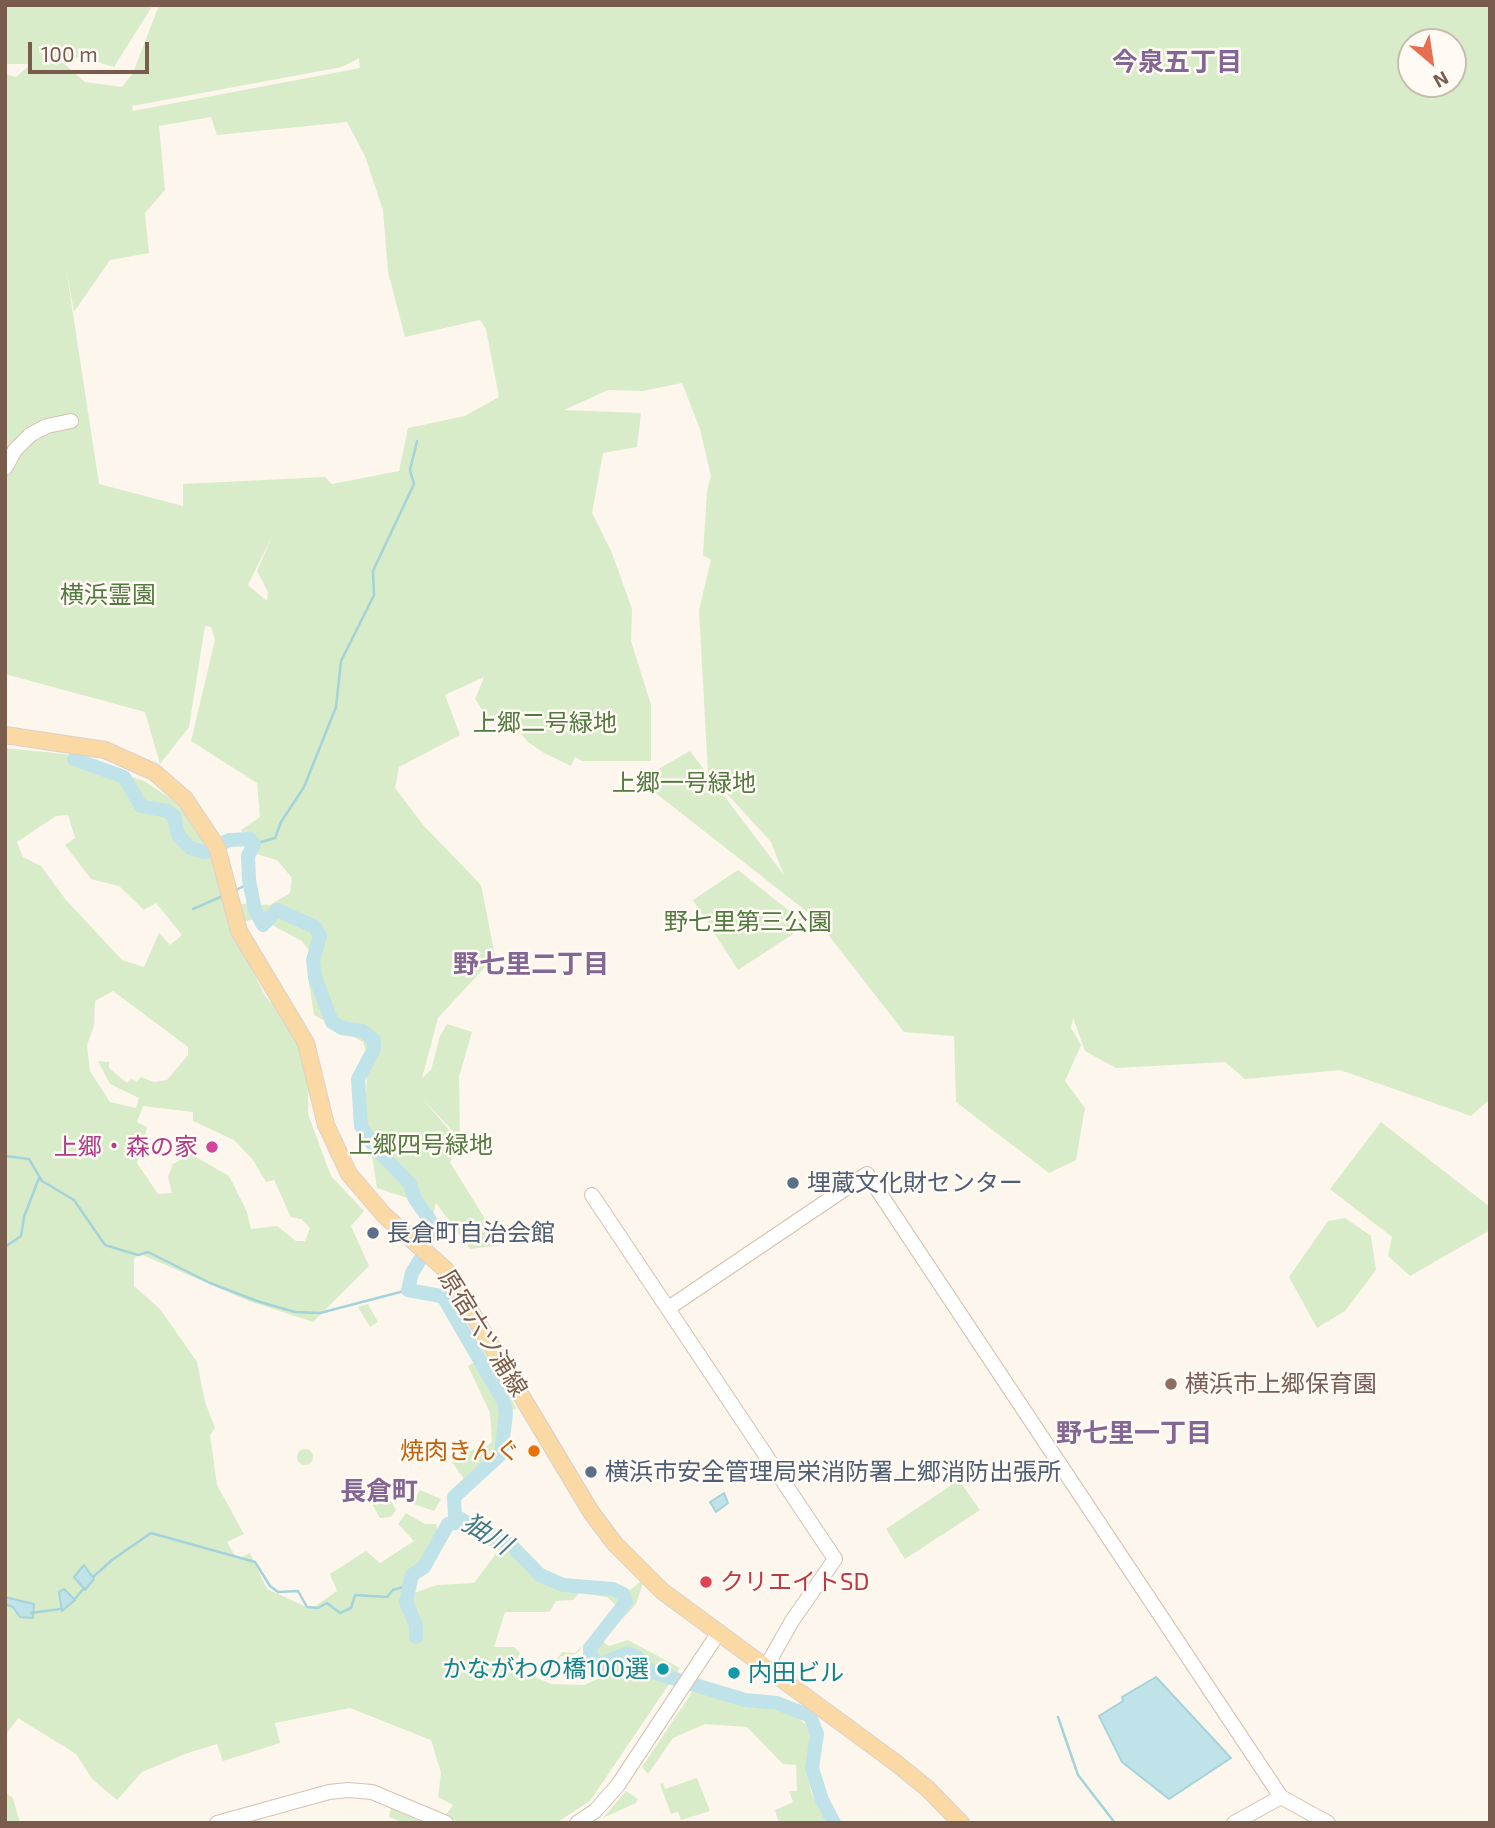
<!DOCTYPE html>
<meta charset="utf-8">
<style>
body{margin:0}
#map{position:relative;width:1495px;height:1828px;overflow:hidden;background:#fdf6ec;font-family:"Exo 2",sans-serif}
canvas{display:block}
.frame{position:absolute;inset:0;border:7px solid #7a5c4d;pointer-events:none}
.north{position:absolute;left:1397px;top:28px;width:70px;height:70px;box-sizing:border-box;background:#fffaf3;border:2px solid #cabbb1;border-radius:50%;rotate:151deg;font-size:19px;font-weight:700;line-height:28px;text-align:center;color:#7a5c4d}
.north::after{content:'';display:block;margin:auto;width:24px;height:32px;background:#e76f51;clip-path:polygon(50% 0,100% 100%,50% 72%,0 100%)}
.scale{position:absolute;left:28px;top:42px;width:121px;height:32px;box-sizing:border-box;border:4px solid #7a5c4d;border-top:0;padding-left:9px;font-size:21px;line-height:24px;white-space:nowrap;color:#7a5c4d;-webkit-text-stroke:5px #fffaf3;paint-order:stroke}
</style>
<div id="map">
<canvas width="1495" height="1828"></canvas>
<div class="frame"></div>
<div class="north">N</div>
<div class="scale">100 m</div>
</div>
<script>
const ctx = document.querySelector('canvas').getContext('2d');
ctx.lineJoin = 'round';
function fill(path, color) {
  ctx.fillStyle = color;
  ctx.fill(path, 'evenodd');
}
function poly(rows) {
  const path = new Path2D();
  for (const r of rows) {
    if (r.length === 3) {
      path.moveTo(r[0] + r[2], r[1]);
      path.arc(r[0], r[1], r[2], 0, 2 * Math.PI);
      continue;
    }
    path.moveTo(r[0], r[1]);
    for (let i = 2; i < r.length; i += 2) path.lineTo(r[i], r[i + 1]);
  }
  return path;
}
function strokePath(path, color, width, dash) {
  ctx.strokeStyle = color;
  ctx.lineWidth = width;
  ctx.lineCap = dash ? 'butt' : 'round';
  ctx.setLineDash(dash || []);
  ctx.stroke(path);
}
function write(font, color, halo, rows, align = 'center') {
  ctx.font = font + ' "Exo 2","Noto Sans JP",sans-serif';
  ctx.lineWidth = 5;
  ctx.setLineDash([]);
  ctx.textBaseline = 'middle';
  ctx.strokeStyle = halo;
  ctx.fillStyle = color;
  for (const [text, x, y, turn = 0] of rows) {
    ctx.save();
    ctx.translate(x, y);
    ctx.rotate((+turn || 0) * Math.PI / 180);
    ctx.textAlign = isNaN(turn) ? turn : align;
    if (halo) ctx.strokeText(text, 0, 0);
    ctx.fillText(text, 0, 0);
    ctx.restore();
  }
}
const green = poly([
 [5,5,153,5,114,67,80,57,61,61,85,82,122,87,133,73,159,5,1490,5,1490,1099,1471,1116,1340,1070,1245,1079,1225,1062,1116,1068,1085,1051,1073,1018,1071,1028,1081,1045,1065,1081,1085,1108,1076,1160,1049,1173,956,1102,954,1036,904,1032,815,918,639,780,690,751,784,875,771,842,708,773,699,610,711,560,703,555,707,491,711,476,700,429,682,383,643,391,608,390,564,410,641,413,637,447,603,453,592,513,612,553,632,609,631,641,651,705,651,761,582,761,575,757,571,766,544,753,528,742,507,717,499,714,487,717,475,699,484,677,445,695,460,735,399,767,395,788,424,826,481,885,495,956,438,1018,422,1078,431,1070,440,1036,447,1024,472,1032,459,1077,460,1139,423,1099,460,1143,450,1162,501,1245,470,1249,436,1203,433,1214,428,1205,377,1188,365,1110,368,1057,363,1042,314,1015,308,977,311,953,302,941,259,918,246,921,242,941,246,957,265,996,286,1019,309,1070,308,1114,331,1176,364,1211,351,1226,369,1266,313,1322,249,1301,138,1253,134,1260,134,1286,160,1309,197,1362,205,1402,215,1428,210,1435,217,1485,244,1534,227,1542,237,1559,250,1553,267,1589,311,1609,337,1591,330,1574,366,1551,380,1563,414,1541,398,1524,406,1513,425,1524,436,1524,438,1535,422,1565,410,1572,406,1588,411,1594,437,1585,474,1583,498,1551,467,1532,470,1527,476,1533,517,1550,564,1583,600,1581,630,1590,641,1581,643,1583,636,1604,602,1641,609,1646,628,1640,680,1668,590,1801,556,1823,461,1823,445,1816,453,1805,438,1797,441,1773,431,1740,350,1708,275,1723,280,1743,223,1761,217,1744,185,1754,142,1772,117,1800,92,1779,76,1754,18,1718,5,1736,5,1604,13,1607,20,1617,32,1618,34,1605,5,1597,5,748,65,754,144,781,179,804,208,841,227,903,270,905,290,893,292,878,277,860,253,853,241,830,260,817,257,783,191,741,215,640,211,627,205,626,189,727,160,764,145,712,5,674,5,74,16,77,31,64,5,64],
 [1411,42,1453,42,1453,84,1411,84],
 [359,58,360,68,133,111,132,106,342,67],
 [211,117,217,135,347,122,365,156,383,210,388,272,405,337,480,320,486,329,499,397,465,416,408,428,399,471,332,484,325,477,183,484,183,506,99,484,66,268,74,312,110,260,149,253,145,213,165,190,159,126],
 [274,532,257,571,268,592,267,601,248,585],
 [68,815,75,838,65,845,91,879,119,886,144,910,156,903,182,935,170,945,159,933,144,967,122,960,66,900,41,866,23,857,17,842,56,816],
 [113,991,188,1047,188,1055,167,1080,154,1082,141,1077,137,1082,131,1079,127,1083,109,1068,109,1062,98,1061,110,1084,139,1098,136,1108,110,1102,90,1071,87,1045,94,1026,95,1001],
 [143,1106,193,1112,193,1121,234,1140,253,1160,266,1182,274,1180,291,1217,301,1219,310,1228,305,1241,296,1241,277,1226,251,1229,247,1212,229,1176,191,1154,173,1164,168,1177,172,1193,158,1194,137,1163,147,1127,137,1122],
 [579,1593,607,1597,616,1605,617,1611,575,1653,562,1652,551,1667,552,1677,553,1667,561,1656,576,1654,585,1644,585,1665,590,1672,615,1671,584,1685,551,1684,521,1671,517,1658,520,1653,514,1647,494,1647,505,1612,545,1612,550,1611,556,1601,573,1600],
 [738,870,807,925,738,970,693,900],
 [1381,1122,1490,1207,1490,1230,1410,1276,1388,1256,1392,1237,1330,1189],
 [1345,1218,1371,1236,1376,1270,1345,1311,1317,1328,1289,1277,1328,1221],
 [368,1304,378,1322,370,1327,358,1307],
 [480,1345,517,1409,501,1411,497,1452,466,1482,452,1462,476,1448,483,1449,492,1442,490,1413,468,1366,477,1360,470,1349],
 [305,1457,8],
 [378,1478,396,1510,391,1517,380,1518,364,1490,364,1486],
 [959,1480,980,1510,905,1559,886,1529],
 [420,1490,441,1499,434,1511,411,1503],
 [695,1688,735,1702,781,1711,798,1718,810,1728,807,1766,811,1792,826,1823,779,1823,775,1810,793,1802,789,1791,797,1791,796,1765,783,1764,747,1727,705,1724,673,1738,648,1774,642,1767],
 [697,1778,710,1811,681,1820,678,1812,671,1814,660,1784,663,1783,665,1789],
 [626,1791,638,1799,636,1803,603,1818],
 [5,1792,13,1798,20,1823,5,1823],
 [391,1808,424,1823,404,1823,389,1817]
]);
const water = poly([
 [724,1493,728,1503,716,1512,710,1502,724,1493],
 [84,1565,94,1579,85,1590,74,1577,84,1565],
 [64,1589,75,1600,62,1611,59,1592,64,1589],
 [5,1597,34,1604,33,1618,20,1617,13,1607,5,1604,5,1597],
 [1156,1677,1231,1758,1169,1799,1122,1762,1099,1716,1123,1701,1122,1697,1156,1677]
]);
const stream = poly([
 [254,844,275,838,281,822,304,787,336,707,341,661,374,595,373,571,414,484,410,470,417,441],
 [234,891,250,883],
 [193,909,225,895],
 [5,1156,29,1159,42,1181,74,1200,105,1245,138,1255,148,1252,210,1283,257,1301,295,1312,320,1313,408,1290],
 [5,1247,21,1236,24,1217,39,1178],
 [93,1577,112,1560,151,1533,255,1562,270,1586,278,1592,298,1591,307,1607,318,1608,327,1603,340,1613,351,1608,355,1595,387,1597,393,1590,410,1585],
 [74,1600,84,1588],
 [31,1613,60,1609],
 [1058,1717,1078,1775,1115,1823]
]);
const river = poly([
 [74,759,124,777,141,806,167,811,174,816,178,835,190,848,205,852,229,840,250,839,254,844,248,856,249,880,255,910,263,925,277,910,315,927,320,936,313,960,315,977,332,1022,342,1028,363,1031,374,1040,374,1049,358,1079,361,1126,373,1145,410,1184,415,1199,432,1223,423,1255,412,1273,408,1290,441,1296,445,1300,504,1402,506,1414,501,1454,454,1497,455,1516,512,1546,540,1575,563,1585,613,1589,623,1594,626,1602,590,1648,590,1655,598,1665,628,1653,638,1658,652,1672,745,1700,777,1703,810,1716,817,1734,812,1768,822,1800,834,1823],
 [416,1637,416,1625,406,1602,412,1575,424,1567,448,1524,461,1522]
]);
const secondary = poly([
 [5,468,15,450,30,435,47,426,71,421],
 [592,1195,835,1559,792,1621,766,1667],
 [670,1307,867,1174,1281,1797,1328,1823],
 [217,1823,329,1792,348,1790,372,1792,446,1823],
 [577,1823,595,1811,618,1785,719,1632],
 [1234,1823,1281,1797]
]);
const primary = poly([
 [5,735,105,750,154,772,185,799,217,847,239,931,306,1043,326,1125,349,1174,384,1215,446,1270,591,1512,615,1544,662,1591,896,1763,928,1789,961,1823]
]);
const markers = [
 [212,1147,7,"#d1479c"],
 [793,1183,7,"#5c6f8a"],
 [373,1233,7,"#5c6f8a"],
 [1171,1384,7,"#8d6e63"],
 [534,1451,7,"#e8710a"],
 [591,1472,7,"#5c6f8a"],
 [706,1582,7,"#e0444e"],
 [663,1669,7,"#0f9aa8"],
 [734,1673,7,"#0f9aa8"]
];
const parkNames = [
 ["横浜霊園",108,595],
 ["上郷二号緑地",545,723],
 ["上郷一号緑地",684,783],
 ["野七里第三公園",748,922],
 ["上郷四号緑地",421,1145]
];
const hotelNames = [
 ["上郷・森の家",198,1147]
];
const serviceNames = [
 ["埋蔵文化財センター",807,1183],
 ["長倉町自治会館",387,1233],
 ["横浜市安全管理局栄消防署上郷消防出張所",605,1472]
];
const streetNames = [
 ["原宿六ツ浦線",483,1333,58]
];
const educationNames = [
 ["横浜市上郷保育園",1185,1384]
];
const foodNames = [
 ["焼肉きんぐ",520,1451]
];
const healthNames = [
 ["クリエイトSD",720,1582]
];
const cultureNames = [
 ["かながわの橋100選",649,1669],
 ["内田ビル",748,1673,"left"]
];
const neighbourhoodNames = [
 ["今泉五丁目",1177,62],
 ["野七里二丁目",531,964],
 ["野七里一丁目",1134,1433],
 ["長倉町",379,1491]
];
const waterNames = [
 ["㹨川",487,1534,32]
];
fill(green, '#d8ecc9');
fill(water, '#bfe3e8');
strokePath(water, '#a5d3da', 2);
strokePath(stream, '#a5d3da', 2.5);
strokePath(river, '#bfe3e8', 14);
strokePath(secondary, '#d6c0b0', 16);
strokePath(primary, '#dad1cd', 18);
strokePath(secondary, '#fff', 14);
strokePath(primary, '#fbd9a5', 16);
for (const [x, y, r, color] of markers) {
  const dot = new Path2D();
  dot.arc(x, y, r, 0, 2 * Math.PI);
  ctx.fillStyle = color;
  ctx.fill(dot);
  strokePath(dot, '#fffaf3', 2.5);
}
write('24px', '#537a41', '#fffaf3', parkNames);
write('24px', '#b23c85', '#fffaf3', hotelNames, 'right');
write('24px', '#4e5e75', '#fffaf3', serviceNames, 'left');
write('24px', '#7a5c4d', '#fffaf3', streetNames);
write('24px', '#785e54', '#fffaf3', educationNames, 'left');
write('24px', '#c56008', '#fffaf3', foodNames, 'right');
write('24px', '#be3a42', '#fffaf3', healthNames, 'left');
write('24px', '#0d838f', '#fffaf3', cultureNames, 'right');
write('bold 26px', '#846695', '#fffaf3', neighbourhoodNames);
write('italic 26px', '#437c86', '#fffaf3', waterNames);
</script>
